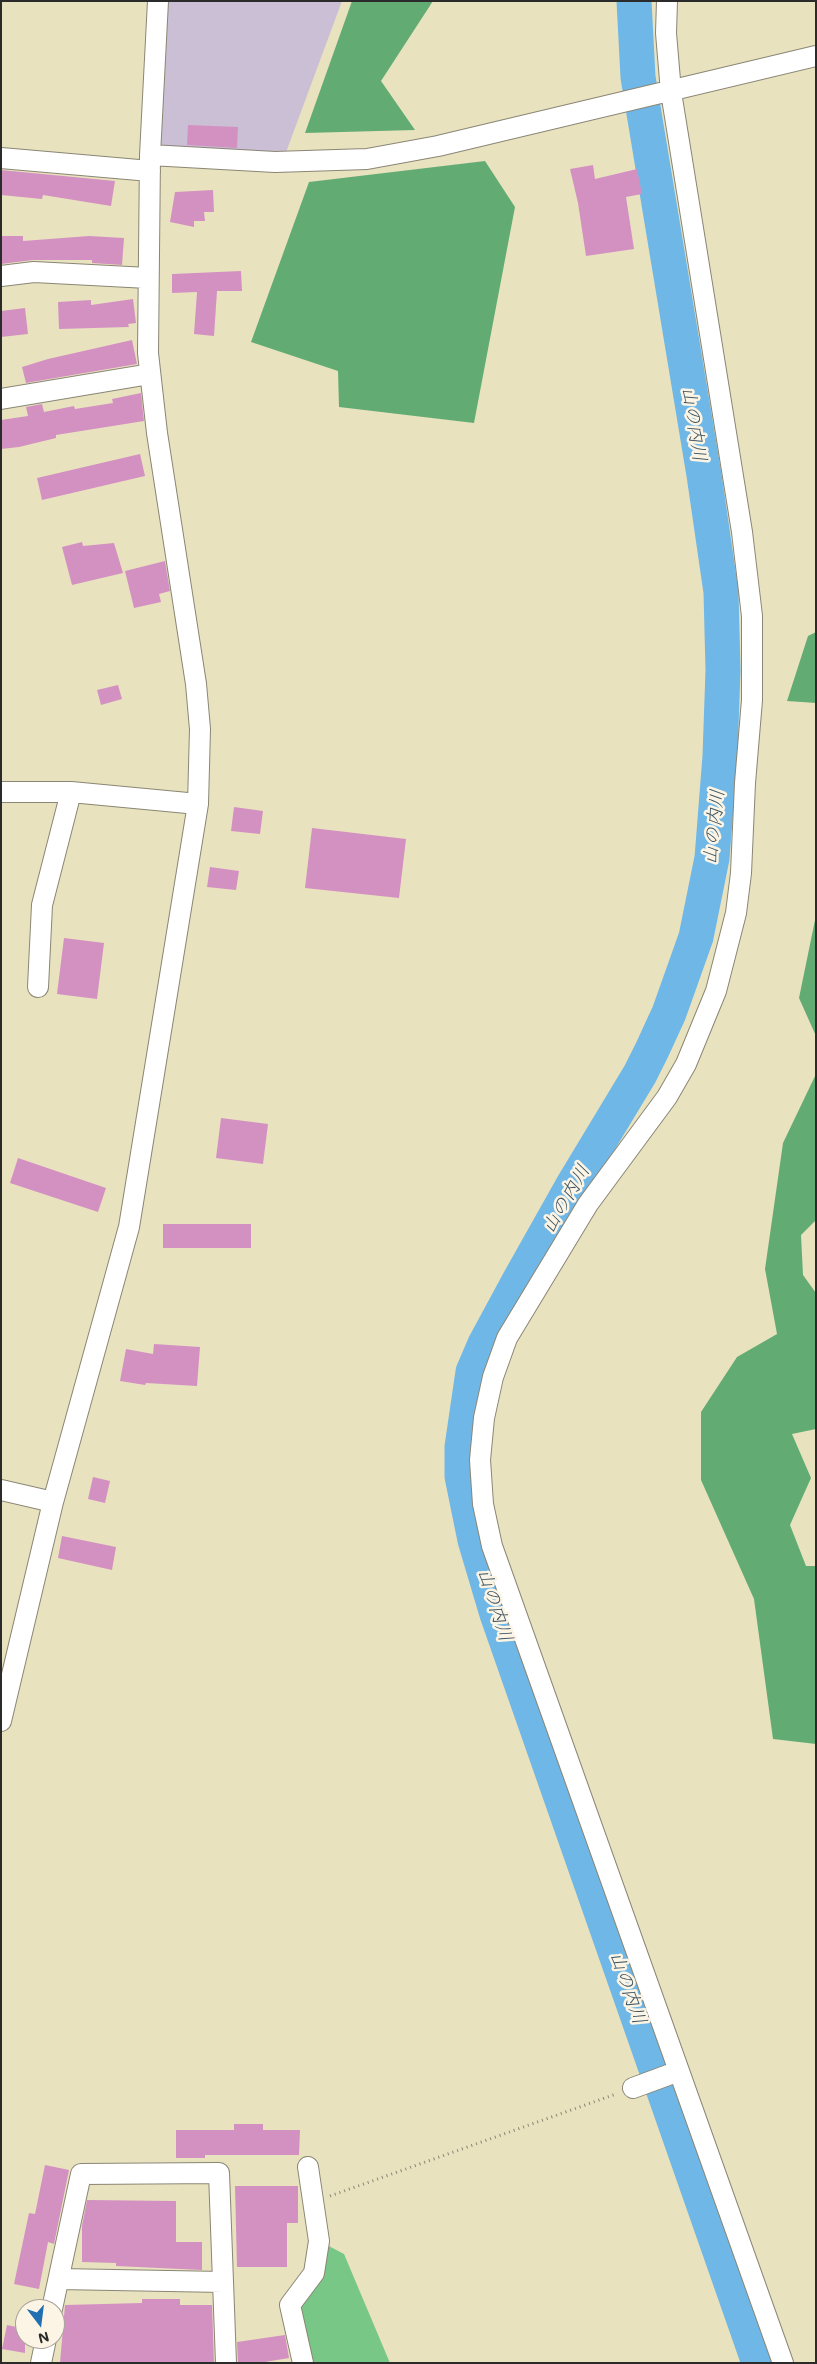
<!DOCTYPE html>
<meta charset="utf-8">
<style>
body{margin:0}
#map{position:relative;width:817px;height:2364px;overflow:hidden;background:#e9e2bf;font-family:Mali,sans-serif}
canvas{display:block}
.frame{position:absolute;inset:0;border:2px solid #2b2b2b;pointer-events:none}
.north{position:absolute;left:15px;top:2299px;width:50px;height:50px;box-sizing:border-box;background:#fcf5e5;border:1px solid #a8a49b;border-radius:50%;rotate:165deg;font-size:14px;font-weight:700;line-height:20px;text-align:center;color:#2b2b2b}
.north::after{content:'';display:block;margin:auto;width:18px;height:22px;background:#1f6fb2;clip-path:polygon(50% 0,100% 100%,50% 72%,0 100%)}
</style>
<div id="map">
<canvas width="817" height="2364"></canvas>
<div class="frame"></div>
<div class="north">N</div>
</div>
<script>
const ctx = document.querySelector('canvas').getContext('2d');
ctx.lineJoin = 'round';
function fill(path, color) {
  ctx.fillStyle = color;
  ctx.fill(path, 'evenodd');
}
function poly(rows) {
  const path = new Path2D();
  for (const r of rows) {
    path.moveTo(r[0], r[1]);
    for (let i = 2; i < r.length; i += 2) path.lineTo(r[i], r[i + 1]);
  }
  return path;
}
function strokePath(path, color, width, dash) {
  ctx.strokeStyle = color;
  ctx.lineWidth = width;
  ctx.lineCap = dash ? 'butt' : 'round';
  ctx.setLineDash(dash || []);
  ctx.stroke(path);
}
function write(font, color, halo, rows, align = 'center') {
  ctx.font = font + ' Mali,"Klee One",sans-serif';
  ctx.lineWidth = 5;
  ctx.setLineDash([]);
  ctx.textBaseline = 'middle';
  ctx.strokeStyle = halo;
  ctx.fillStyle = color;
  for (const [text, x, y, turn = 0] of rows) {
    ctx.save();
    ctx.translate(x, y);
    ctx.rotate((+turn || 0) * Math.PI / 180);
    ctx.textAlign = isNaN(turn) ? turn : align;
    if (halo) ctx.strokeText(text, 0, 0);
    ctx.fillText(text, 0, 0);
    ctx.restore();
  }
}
const industrial = poly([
 [163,1,342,1,285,155,160,150]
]);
const green = poly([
 [325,2244,344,2254,390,2363,312,2363,297,2308]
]);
const forest = poly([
 [352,1,433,1,381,81,415,130,305,133],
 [485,161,515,207,474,423,339,407,338,371,251,342,309,182],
 [816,632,816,703,787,701,808,636],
 [815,920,816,920,816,1036,799,998],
 [816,1074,816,1220,801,1235,803,1275,816,1293,816,1429,792,1434,811,1478,790,1525,806,1566,816,1566,816,1744,773,1739,754,1599,701,1480,701,1412,737,1357,777,1334,765,1269,783,1143]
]);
const river = poly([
 [634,1,638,77,704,475,721,592,723,670,720,756,712,858,696,937,669,1013,652,1050,640,1074,573,1185,519,1281,485,1344,473,1372,462,1447,462,1476,475,1540,497,1614,759,2363]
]);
const building = poly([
 [188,125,238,127,237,148,187,145],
 [593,165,595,179,637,169,642,194,626,197,634,249,586,256,578,203,570,169],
 [1,170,115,181,111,206,43,195,42,199,1,195],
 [213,190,214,212,204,212,205,221,194,221,194,227,170,222,175,192],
 [1,236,23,236,23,241,89,236,124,238,122,265,92,263,92,260,33,260,1,264],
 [241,271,242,291,217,291,214,336,194,334,197,292,172,293,172,274],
 [133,299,136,323,128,324,129,327,59,329,58,302,91,300,91,305],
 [25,308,28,334,1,337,1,311],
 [132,340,137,364,26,383,22,367,48,359],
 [141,393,144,421,56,435,56,438,19,447,1,449,1,420,28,416,26,407,42,404,44,412,74,406,75,409,113,403,112,399],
 [140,454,145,476,42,500,37,478],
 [82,542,83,546,114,543,123,573,72,585,62,547],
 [165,561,170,591,159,594,161,602,134,608,125,571],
 [118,685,122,699,101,705,97,690],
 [234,807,263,811,260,834,231,831],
 [312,828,406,839,399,898,305,888],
 [210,867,239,871,236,890,207,887],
 [64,938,104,943,97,999,57,994],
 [221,1118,268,1124,263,1164,216,1158],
 [18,1158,106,1188,98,1212,10,1183],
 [163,1224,251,1224,251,1248,163,1248],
 [154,1344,200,1347,197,1386,146,1383,145,1385,120,1381,126,1349,153,1354],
 [93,1477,110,1481,105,1503,88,1499],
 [62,1536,116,1547,112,1570,58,1558],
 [234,2124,263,2124,263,2130,300,2130,299,2155,205,2155,205,2158,176,2158,176,2130,234,2130],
 [45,2165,69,2170,54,2244,48,2242,39,2289,14,2284,29,2213,35,2214],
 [235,2186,298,2186,298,2223,287,2223,287,2267,237,2267],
 [87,2200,176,2201,176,2242,202,2242,202,2270,116,2266,116,2263,82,2262,82,2226],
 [142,2299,180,2299,180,2305,212,2305,214,2363,60,2363,65,2305,142,2303],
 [7,2325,25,2329,25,2353,2,2349],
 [285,2335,289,2358,259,2363,238,2363,237,2342]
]);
const path = poly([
 [330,2196,616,2094]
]);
const minor = poly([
 [667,1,666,33,671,92,742,532,752,616,752,700,745,783,741,873,736,913,716,991,686,1064,667,1097,588,1204,507,1338,493,1377,484,1418,480,1460,483,1504,492,1546,783,2363],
 [150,155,275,162,367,159,438,146,816,56],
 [1,158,150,171],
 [1,276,34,272,148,278],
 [1,399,150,374],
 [1,792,71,792,198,804],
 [38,987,42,905,71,792],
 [1,1490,53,1502],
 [1,1721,53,1502,129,1227,198,804,200,729,196,684,157,433,148,353,150,155,158,1],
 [633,2088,679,2071],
 [59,2279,223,2282],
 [52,2309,81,2174,219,2173,226,2363],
 [41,2363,46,2339],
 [303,2363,290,2305,314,2273,319,2241,308,2167]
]);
const waterNames = [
 ["山の内川",694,424,81],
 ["山の内川",714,827,-84],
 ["山の内川",566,1199,-60],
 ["山の内川",495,1605,72],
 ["山の内川",628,1988,71]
];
fill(industrial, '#cbbfd5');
fill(green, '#79c787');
fill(forest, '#62ac74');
strokePath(river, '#6fb7e7', 35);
fill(building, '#d391c2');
strokePath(minor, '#8a8675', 22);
strokePath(path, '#8a8675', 3, [1, 4]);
strokePath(minor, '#fff', 20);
write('italic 19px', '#3f5563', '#fcf5e5', waterNames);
</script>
